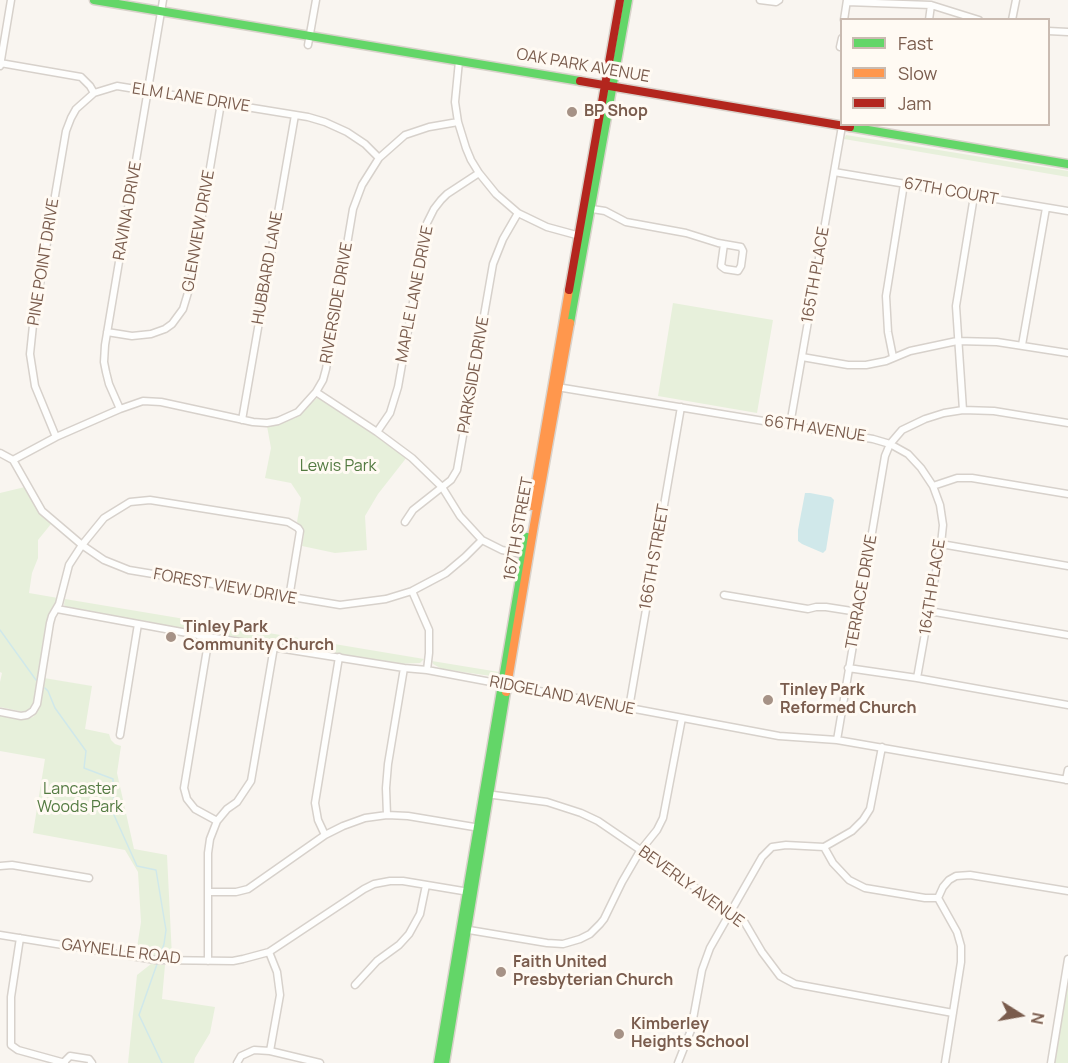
<!DOCTYPE html>
<style>
body{margin:0}
#map{position:relative;width:1068px;height:1063px;overflow:hidden;background:#f9f5f0;font-family:Manrope,sans-serif}
canvas{display:block}
.legend{position:absolute;left:840px;top:18px;width:210px;height:108px;box-sizing:border-box;background:#fffaf3;border:2px solid #cabbb1;margin:0;padding:8px 10px;list-style:none;font-size:18px;color:#7a5c4d}
.legend li{display:flex;align-items:center;gap:12px;height:30px}
.legend b{width:30px;border:2px solid #cabbb1}
.north{position:absolute;left:990px;top:985px;width:60px;height:60px;-webkit-text-stroke:4px #fffaf3;paint-order:stroke;rotate:101deg;font-size:16px;font-weight:700;line-height:24px;text-align:center;color:#7a5c4d}
.north::after{content:'';display:block;margin:auto;width:21px;height:27px;background:#7a5c4d;clip-path:polygon(50% 0,100% 100%,50% 72%,0 100%)}
</style>
<div id="map">
<canvas width="1068" height="1063"></canvas>
<ul class="legend">
<li><b style="height:8px;background:#63d668"></b>Fast</li>
<li><b style="height:8px;background:#ff974d"></b>Slow</li>
<li><b style="height:8px;background:#b3261e"></b>Jam</li>
</ul>
<div class="north">N</div>
</div>
<script>
const ctx = document.querySelector('canvas').getContext('2d');
ctx.lineJoin = 'round';
function fill(path, color) {
  ctx.fillStyle = color;
  ctx.fill(path, 'evenodd');
}
function poly(rows) {
  const path = new Path2D();
  for (const r of rows) {
    path.moveTo(r[0], r[1]);
    for (let i = 2; i < r.length; i += 2) path.lineTo(r[i], r[i + 1]);
  }
  return path;
}
function strokePath(path, color, width, dash) {
  ctx.strokeStyle = color;
  ctx.lineWidth = width;
  ctx.lineCap = dash ? 'butt' : 'round';
  ctx.setLineDash(dash || []);
  ctx.stroke(path);
}
function write(font, color, halo, rows, align = 'center') {
  ctx.font = font + ' Manrope,sans-serif';
  ctx.lineWidth = 6;
  ctx.setLineDash([]);
  ctx.textBaseline = 'middle';
  ctx.strokeStyle = halo;
  ctx.fillStyle = color;
  for (const [text, x, y, turn = 0] of rows) {
    ctx.save();
    ctx.translate(x, y);
    ctx.rotate((+turn || 0) * Math.PI / 180);
    ctx.textAlign = isNaN(turn) ? turn : align;
    if (halo) ctx.strokeText(text, 0, 0);
    ctx.fillText(text, 0, 0);
    ctx.restore();
  }
}
const green = poly([
 [846,135,1068,171,1068,177,844,139],
 [673,303,773,320,757,413,658,396],
 [317,398,320,398,407,457,378,494,365,516,367,550,335,553,302,546,304,534,303,529,297,522,301,498,291,483,265,478,271,448,267,426,295,418],
 [25,487,34,505,42,515,51,524,38,540,38,558,32,573,29,593,58,598,49,618,34,704,30,710,24,712,0,707,0,682,2,673,0,672,0,493],
 [65,599,424,659,420,663,396,664,69,609,65,607,64,604],
 [432,661,499,672,495,675,491,676,442,669,433,664],
 [44,678,92,686,85,729,109,734,111,740,115,744,121,746,117,773,134,849,167,855,172,957,161,958,136,954,141,922,138,872,125,850,33,833,45,759,0,751,0,716,22,720,33,717,39,709],
 [151,964,165,965,162,999,215,1007,210,1033,195,1058,194,1063,128,1063,137,975],
 [1068,975,1068,1063,1053,1063]
]);
const water = poly([
 [805,493,810,493,831,497,834,500,826,550,823,553,802,544,798,541,798,530]
]);
const stream = poly([
 [0,630,36,680],
 [45,688,48,691,55,708,86,751,84,768,113,779,114,815,137,866,156,870,166,930,164,944,160,956],
 [157,964,139,1015,162,1063]
]);
const street = poly([
 [760,0,776,2,779,0],
 [847,2,931,5,979,20],
 [844,20,847,0],
 [929,20,931,5],
 [1012,20,1016,0],
 [1048,31,1068,32],
 [308,45,316,0],
 [840,47,842,38],
 [459,61,455,102,458,122,466,148,471,160,479,173,496,194,518,213,547,227,580,236],
 [0,63,81,77,90,86,94,93,117,86,308,117,325,122,347,132,365,144,379,158],
 [0,66,11,0],
 [834,172,1068,211],
 [592,209,605,211,626,222,686,233,718,243,741,247,743,251,741,266,738,271,725,269,721,266,724,244],
 [107,332,132,336,151,334,165,329,172,324,183,309,190,286,221,103],
 [1022,345,1046,208],
 [802,357,848,365,866,365,886,361,910,351,957,341,997,342,1068,353],
 [893,357,888,332,886,296,904,184],
 [557,387,873,439,890,444,902,430,925,419,944,413,963,410,994,411,1068,423],
 [316,392,377,432,412,458,442,487,460,516,482,540,502,550,526,555],
 [120,409,109,384,106,372,104,362,105,345,163,0],
 [963,410,956,306,974,196],
 [242,420,295,115],
 [790,425,842,126],
 [377,432,390,413,398,387,427,223,434,209,441,200,447,194,479,173],
 [56,437,35,386,30,354,33,325,66,131,71,118,76,109,94,93],
 [0,453,13,460,42,511,82,545,104,560,129,570,340,605,386,599,412,591,446,573,465,557,482,540],
 [13,460,56,437,120,409,143,401,161,402,253,422,267,423,278,421,298,412,316,392,323,380,326,369,353,209,362,185,379,158,405,135,429,127,458,122],
 [933,486,957,478,972,478,1068,494],
 [405,522,413,510,451,480,457,470,493,264,503,239,518,213],
 [941,544,1068,566],
 [412,591,429,630,429,653,427,670],
 [724,595,808,609,816,607,826,607,858,612],
 [57,609,209,637,404,668,427,670,779,736,837,740,1068,780],
 [929,611,1068,635],
 [209,637,184,788,187,799,195,809,217,821],
 [848,668,917,678,1068,705],
 [629,708,681,407],
 [0,712,21,716,27,715,33,711,37,704,50,623,52,616,59,604,69,565,82,545,104,518,130,502,150,500,288,522,298,528,300,531,289,598],
 [120,735,138,624],
 [837,740,885,456,890,444,908,454,921,468,933,486,940,505,943,525,941,544,917,678],
 [1066,780,1068,770],
 [486,794,547,802,581,813,598,821,737,916,745,923,762,952,780,976,795,984,953,1013],
 [387,815,386,788,388,764,404,668],
 [325,835,318,820,315,803,339,657],
 [824,847,833,863,849,880,865,888,925,898,938,898,943,887,949,880,956,876,970,875,1068,891],
 [0,866,12,865,89,878],
 [209,892,236,892,248,889,325,835,343,826,365,818,387,815,408,816,480,828],
 [938,898,957,932,961,946,961,962,945,1063],
 [463,929,547,943,563,944,580,939,590,934,600,924,604,919,622,882,640,851,657,830,663,818,682,718],
 [0,935,156,960,233,961,243,959,269,952,364,889,374,884,390,881,403,881,469,892],
 [20,938,11,997,11,1045,18,1050,65,1063],
 [269,952,277,972,280,995,270,1051],
 [208,961,208,853,210,839,217,821,227,809,237,802,251,781,274,647],
 [355,985,377,961,399,945,409,934,420,914,426,885],
 [64,1062,70,1056,89,1059,92,1063],
 [237,1063,241,1056,254,1050,270,1051,320,1063],
 [678,1063,691,1030,702,970,710,948,762,857,772,847,786,845,824,847,852,831,863,820,870,809,882,747],
 [1051,1063,1068,959]
]);
const fast = poly([
 [94,0,580,81],
 [850,127,1068,164],
 [570,323,628,0],
 [438,1063,527,537],
 [445,1063,506,692]
]);
const slow = poly([
 [532,506,569,290],
 [506,692,534,525,570,323]
]);
const jam = poly([
 [580,81,850,127],
 [569,290,620,0]
]);
const markers = [
 [572,112,6,"#a69286"],
 [171,637,6,"#a69286"],
 [768,700,6,"#a69286"],
 [501,972,6,"#a69286"],
 [619,1034,6,"#a69286"]
];
const streetNames = [
 ["OAK PARK AVENUE",583,66,10],
 ["ELM LANE DRIVE",191,98,9],
 ["67TH COURT",951,192,10],
 ["RAVINA DRIVE",128,211,-80],
 ["GLENVIEW DRIVE",199,231,-80],
 ["PINE POINT DRIVE",44,262,-81],
 ["HUBBARD LANE",268,268,-80],
 ["165TH PLACE",816,275,-80],
 ["MAPLE LANE DRIVE",415,294,-79],
 ["RIVERSIDE DRIVE",337,303,-80],
 ["PARKSIDE DRIVE",474,375,-80],
 ["66TH AVENUE",815,429,9],
 ["167TH STREET",519,529,-80],
 ["166TH STREET",655,557,-80],
 ["FOREST VIEW DRIVE",225,587,10],
 ["164TH PLACE",933,587,-81],
 ["TERRACE DRIVE",862,592,-80],
 ["RIDGELAND AVENUE",562,696,11],
 ["BEVERLY AVENUE",691,887,36],
 ["GAYNELLE ROAD",121,952,7]
];
const poiNames = [
 ["BP Shop",584,112],
 ["Tinley Park",183,628],
 ["Community Church",183,646],
 ["Tinley Park",780,691],
 ["Reformed Church",780,709],
 ["Faith United",513,963],
 ["Presbyterian Church",513,981],
 ["Kimberley",631,1025],
 ["Heights School",631,1043]
];
const parkNames = [
 ["Lewis Park",338,467],
 ["Lancaster",80,790],
 ["Woods Park",80,808]
];
fill(green, '#e7f0db');
fill(water, '#d0e8ea');
strokePath(stream, '#d0e8ea', 1.5);
strokePath(street, '#d7d1cb', 9);
strokePath(fast, '#d9d2cb', 11);
strokePath(slow, '#d9d2cb', 11);
strokePath(jam, '#d9d2cb', 11);
strokePath(street, '#fefefd', 6);
strokePath(fast, '#63d668', 8);
strokePath(slow, '#ff974d', 8);
strokePath(jam, '#b3261e', 8);
for (const [x, y, r, color] of markers) {
  const dot = new Path2D();
  dot.arc(x, y, r, 0, 2 * Math.PI);
  ctx.fillStyle = color;
  ctx.fill(dot);
  strokePath(dot, '#fffaf3', 2);
}
write('16px', '#7a5c4d', '#fffaf3', streetNames);
write('bold 16px', '#7a5c4d', '#fffaf3', poiNames, 'left');
write('16px', '#537a41', '#fffaf3', parkNames);
</script>
